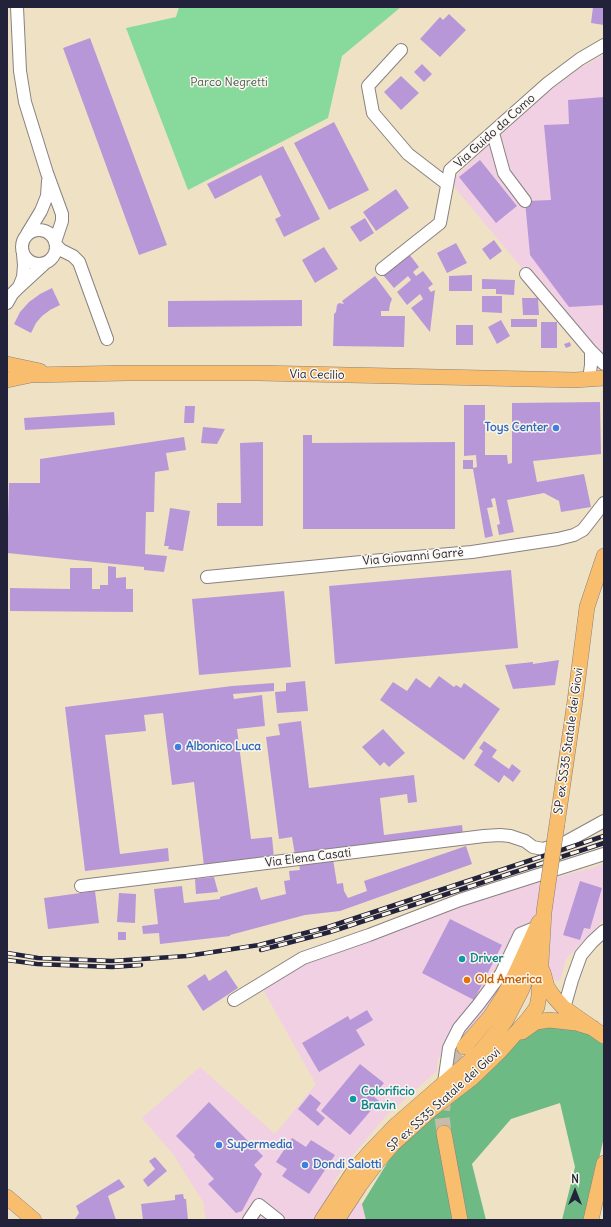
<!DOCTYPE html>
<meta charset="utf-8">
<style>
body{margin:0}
#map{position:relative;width:611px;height:1227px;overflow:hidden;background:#efe2c4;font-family:Delius,sans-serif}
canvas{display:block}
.frame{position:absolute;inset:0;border:8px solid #22223b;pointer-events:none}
.north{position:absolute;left:555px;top:1171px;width:40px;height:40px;-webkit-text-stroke:3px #fbf7ec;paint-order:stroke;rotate:0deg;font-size:11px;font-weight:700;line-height:16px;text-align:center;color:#22223b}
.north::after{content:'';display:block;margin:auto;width:14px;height:18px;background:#22223b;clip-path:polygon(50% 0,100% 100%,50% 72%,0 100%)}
</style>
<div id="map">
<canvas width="611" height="1227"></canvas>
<div class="frame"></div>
<div class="north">N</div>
</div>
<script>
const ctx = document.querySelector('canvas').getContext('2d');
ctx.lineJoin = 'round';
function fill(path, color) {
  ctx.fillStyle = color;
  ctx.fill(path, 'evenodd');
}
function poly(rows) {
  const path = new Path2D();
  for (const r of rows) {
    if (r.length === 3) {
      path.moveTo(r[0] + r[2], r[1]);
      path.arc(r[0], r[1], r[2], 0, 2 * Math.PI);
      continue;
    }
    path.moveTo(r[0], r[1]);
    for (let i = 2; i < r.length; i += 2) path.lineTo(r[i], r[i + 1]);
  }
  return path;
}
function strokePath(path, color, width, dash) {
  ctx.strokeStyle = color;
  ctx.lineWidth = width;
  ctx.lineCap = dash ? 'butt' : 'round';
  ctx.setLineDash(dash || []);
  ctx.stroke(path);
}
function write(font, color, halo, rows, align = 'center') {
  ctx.font = font + ' Delius,sans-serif';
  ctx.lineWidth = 3;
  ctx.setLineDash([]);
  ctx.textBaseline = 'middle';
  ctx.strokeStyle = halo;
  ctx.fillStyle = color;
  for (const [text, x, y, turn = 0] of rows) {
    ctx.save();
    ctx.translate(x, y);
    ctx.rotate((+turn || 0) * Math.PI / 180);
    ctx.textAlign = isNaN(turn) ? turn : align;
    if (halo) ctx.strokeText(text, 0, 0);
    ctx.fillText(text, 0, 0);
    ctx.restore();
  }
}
const built = poly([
 [604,55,604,364,591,351,455,188,454,180,456,176,535,102,580,68],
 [604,864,604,918,595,930,566,959,560,981,509,971,485,1016,459,1043,438,1058,437,1071,387,1115,348,1161,333,1183,362,1204,366,1220,206,1220,203,1202,173,1154,142,1118,200,1067,275,1134,316,1084,262,988,299,965,473,901,538,880,559,877]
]);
const green = poly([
 [179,7,401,7,342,56,328,118,188,190,126,28,176,17]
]);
const forest = poly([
 [539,1025,569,1025,594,1036,604,1044,604,1137,585,1220,562,1220,575,1167,560,1103,511,1119,472,1164,486,1220,366,1220,362,1204,403,1137,525,1031]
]);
const building = poly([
 [593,7,604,7,604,25,591,23],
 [449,14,466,30,440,57,420,39,440,17,443,20],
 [90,38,167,245,139,255,63,48],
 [422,64,432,74,424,82,414,72],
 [401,76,419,93,401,110,384,92],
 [604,97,604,305,569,307,530,255,525,201,551,200,544,125,569,124,568,100],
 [334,122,369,190,329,210,294,143],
 [283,146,320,219,284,237,275,219,281,216,261,175,215,199,207,184],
 [480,160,517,206,496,223,459,177],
 [396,189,409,208,376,231,363,212],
 [365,218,374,233,360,242,350,227],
 [494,240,502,251,490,260,482,249],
 [456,243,467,263,447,273,437,253],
 [324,247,338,269,315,283,302,260],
 [409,254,419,267,413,272,416,276,423,271,433,284,428,288,431,292,435,290,430,332,411,308,423,299,420,294,407,305,397,292,411,280,408,276,394,288,383,275],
 [472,275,472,291,449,291,449,276],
 [375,276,392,299,390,304,389,311,381,311,381,316,405,316,404,347,333,346,334,314,336,312,337,305,339,303,344,304,342,301],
 [482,279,515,280,514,295,496,294,496,289,482,289],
 [52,288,60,305,50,310,42,316,36,323,31,333,14,324,20,312,29,302,40,294],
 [482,296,502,296,502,313,482,312],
 [522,298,538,298,539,315,523,315],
 [302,300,302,326,168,327,168,301],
 [511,319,537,319,537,327,511,327],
 [501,320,510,336,497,344,488,327],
 [541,322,557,322,557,348,541,348],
 [456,325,473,325,473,345,456,345],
 [570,342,571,346,566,348,564,344],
 [600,402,601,454,533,461,537,482,584,474,591,507,561,512,559,501,544,493,507,500,514,532,499,535,497,525,500,524,495,498,491,499,493,507,487,508,493,536,485,538,473,469,463,469,463,460,473,460,473,468,477,467,476,455,464,456,464,405,485,405,485,455,507,455,508,464,512,463,512,403],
 [185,406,195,406,194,423,184,423],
 [114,412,115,425,25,430,24,418],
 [203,427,225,429,217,444,201,443],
 [303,435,312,435,312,443,455,442,455,529,303,529],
 [184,437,186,450,166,453,169,470,155,472,154,512,146,512,145,554,167,556,164,572,144,570,144,567,7,553,9,483,40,483,40,459],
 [263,442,263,526,217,526,217,503,241,503,240,443],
 [170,508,190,511,183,551,168,549,169,546,164,546],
 [108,566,116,567,116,578,126,577,126,589,133,589,133,612,10,611,10,588,70,589,70,568,92,568,92,589,100,589,100,585,108,585],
 [511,570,518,648,335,664,329,586],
 [284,591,291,667,199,675,192,599],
 [559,660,555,685,535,687,513,689,505,665,533,662,533,664],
 [439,676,454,687,456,685,461,688,464,683,500,709,464,760,380,700,393,682,407,691,416,678,430,688],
 [305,681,308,711,277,713,275,692,286,691,286,683],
 [274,683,274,691,233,694,234,699,262,695,265,726,237,729,251,839,272,837,274,858,204,866,194,782,172,785,163,713,144,715,146,731,105,735,120,854,168,848,169,861,85,871,65,707,232,686],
 [301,721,309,788,414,775,417,802,408,803,407,794,380,798,384,835,462,825,463,834,295,855,292,837,279,839,266,737,280,735,278,724],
 [383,729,405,753,389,767,384,762,380,766,362,747],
 [484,741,497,750,492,757,509,769,512,764,521,771,513,782,504,775,499,783,474,765,483,751,479,748],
 [466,846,472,864,340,911,305,915,230,935,230,936,160,944,159,933,143,934,142,926,158,924,154,889,182,886,184,903,220,899,220,897,257,887,261,900,286,894,284,881,290,880,289,871,300,870,299,864,333,859,337,884,343,883,344,891,348,898,367,891,364,881],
 [214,877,218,892,196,894,195,879],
 [580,881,602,888,590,929,584,928,580,940,563,935],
 [95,891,99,923,48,929,44,898],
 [119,893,136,894,135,923,117,922],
 [450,919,502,945,474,1000,422,973],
 [118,932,126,932,126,940,118,940],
 [226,970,238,988,203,1011,187,986,205,974,209,981],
 [367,1010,373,1020,356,1030,365,1045,319,1072,302,1043,348,1016,350,1020],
 [360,1064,384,1083,373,1096,379,1101,350,1135,321,1111],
 [310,1094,321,1103,316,1110,325,1118,318,1126,298,1109],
 [209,1102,263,1156,254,1165,262,1174,242,1211,236,1213,208,1184,214,1179,194,1157,195,1155,176,1136],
 [292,1138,306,1147,311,1140,335,1155,309,1194,282,1176,287,1169,276,1162],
 [155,1157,167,1171,148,1187,143,1180,155,1169,149,1161],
 [119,1179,125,1187,108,1196,116,1220,75,1219,79,1213,76,1206],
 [183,1194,184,1199,186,1199,188,1220,143,1220,141,1204,175,1200,175,1195]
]);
const majorTunnel = poly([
 [444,1133,442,1116,444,1096,452,1065,457,1054,464,1047]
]);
const minor = poly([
 [17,7,20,71,25,102,47,173,62,214,62,221,55,242],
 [401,50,368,86,373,113,408,154,447,184],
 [493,133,504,173,525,201],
 [39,247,17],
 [27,234,41,211,47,196,48,181],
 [56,245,61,250,73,256,79,262,107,339],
 [23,254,24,265,23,277,19,287,44,264],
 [382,269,440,223,450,170,548,83,580,59,604,45],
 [526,274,591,351,604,364],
 [7,303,12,294,19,287],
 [589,379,591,365,591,351],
 [207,577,382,560,472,552,558,539,574,535,583,530,604,503],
 [81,886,484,836,500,835,510,836,525,841,533,847,543,849,566,842,604,821],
 [234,1000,303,958,369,935,460,900,604,854],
 [564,1008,572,980,581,955,592,942,604,931],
 [445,1088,444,1083,449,1048,459,1028,478,1005,501,974,520,934,537,927],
 [249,1220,259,1205,278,1220]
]);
const major = poly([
 [7,364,40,371],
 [7,380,31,375,128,373,258,373,575,380,604,378],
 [557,824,575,701,587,607,604,556],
 [543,972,547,987,554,997,564,1008,604,1036],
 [522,1032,536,1022,549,1020,577,1023,593,1028],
 [464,1047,490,1017,503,997,515,975,539,922],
 [444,1133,460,1220],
 [7,1197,34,1220],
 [322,1220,356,1168,370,1152,395,1126,480,1052,498,1031,506,1020,522,989,536,951],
 [337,1220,360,1185,378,1161,394,1143,433,1108,472,1078,500,1051,529,1018,537,1007,539,996,544,912,548,884],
 [591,1220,604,1163]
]);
const rail = poly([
 [261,950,330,932,604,843],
 [7,953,38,958,112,961,187,956,259,945,328,927,604,836],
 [7,960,37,964,112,967,141,965]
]);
const majorBridge = poly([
 [548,884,557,824]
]);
const markers = [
 [556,428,4,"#3f7fe0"],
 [178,747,4,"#3f7fe0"],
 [462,959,4,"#0f9aa8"],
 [467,980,4,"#e8710a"],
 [353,1099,4,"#0f9aa8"],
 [219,1145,4,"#3f7fe0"],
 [305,1165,4,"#3f7fe0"]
];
const parkNames = [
 ["Parco Negretti",229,83]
];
const streetNames = [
 ["Via Guido da Como",495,131,-42],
 ["Via Cecilio",317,375,1],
 ["Via Giovanni Garrè",413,557,-5],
 ["SP ex SS35 Statale dei Giovi",569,741,-82],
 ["Via Elena Casati",308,858,-7],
 ["SP ex SS35 Statale dei Giovi",444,1100,-42]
];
const shopNames = [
 ["Toys Center",548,428,"right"],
 ["Albonico Luca",186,747],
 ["Supermedia",227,1145],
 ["Dondi Salotti",313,1165]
];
const cultureNames = [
 ["Driver",470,959],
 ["Colorificio",361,1092],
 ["Bravin",361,1106]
];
const foodNames = [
 ["Old America",475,980]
];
fill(built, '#f1d0e3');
fill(green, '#88da9c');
fill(forest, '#6eba84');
fill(building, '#b897d9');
strokePath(majorTunnel, '#c6bca9', 15, [15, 8]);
strokePath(minor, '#888280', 14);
strokePath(major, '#888280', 16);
strokePath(minor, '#fff', 12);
strokePath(major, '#f9be6d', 15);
strokePath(rail, '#22223b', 4.5);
strokePath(rail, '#fbf7ec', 3, [9]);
strokePath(majorBridge, '#888280', 16, []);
strokePath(majorBridge, '#f9be6d', 15);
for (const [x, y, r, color] of markers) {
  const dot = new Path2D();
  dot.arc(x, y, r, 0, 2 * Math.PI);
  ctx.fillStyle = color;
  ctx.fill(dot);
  strokePath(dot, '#fbf7ec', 1.5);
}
write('12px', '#415958', '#fbf7ec', parkNames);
write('12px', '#22223b', '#fbf7ec', streetNames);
write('bold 12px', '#366cbe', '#fbf7ec', shopNames, 'left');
write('bold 12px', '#0d838f', '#fbf7ec', cultureNames, 'left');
write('bold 12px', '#c56008', '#fbf7ec', foodNames, 'left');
</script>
